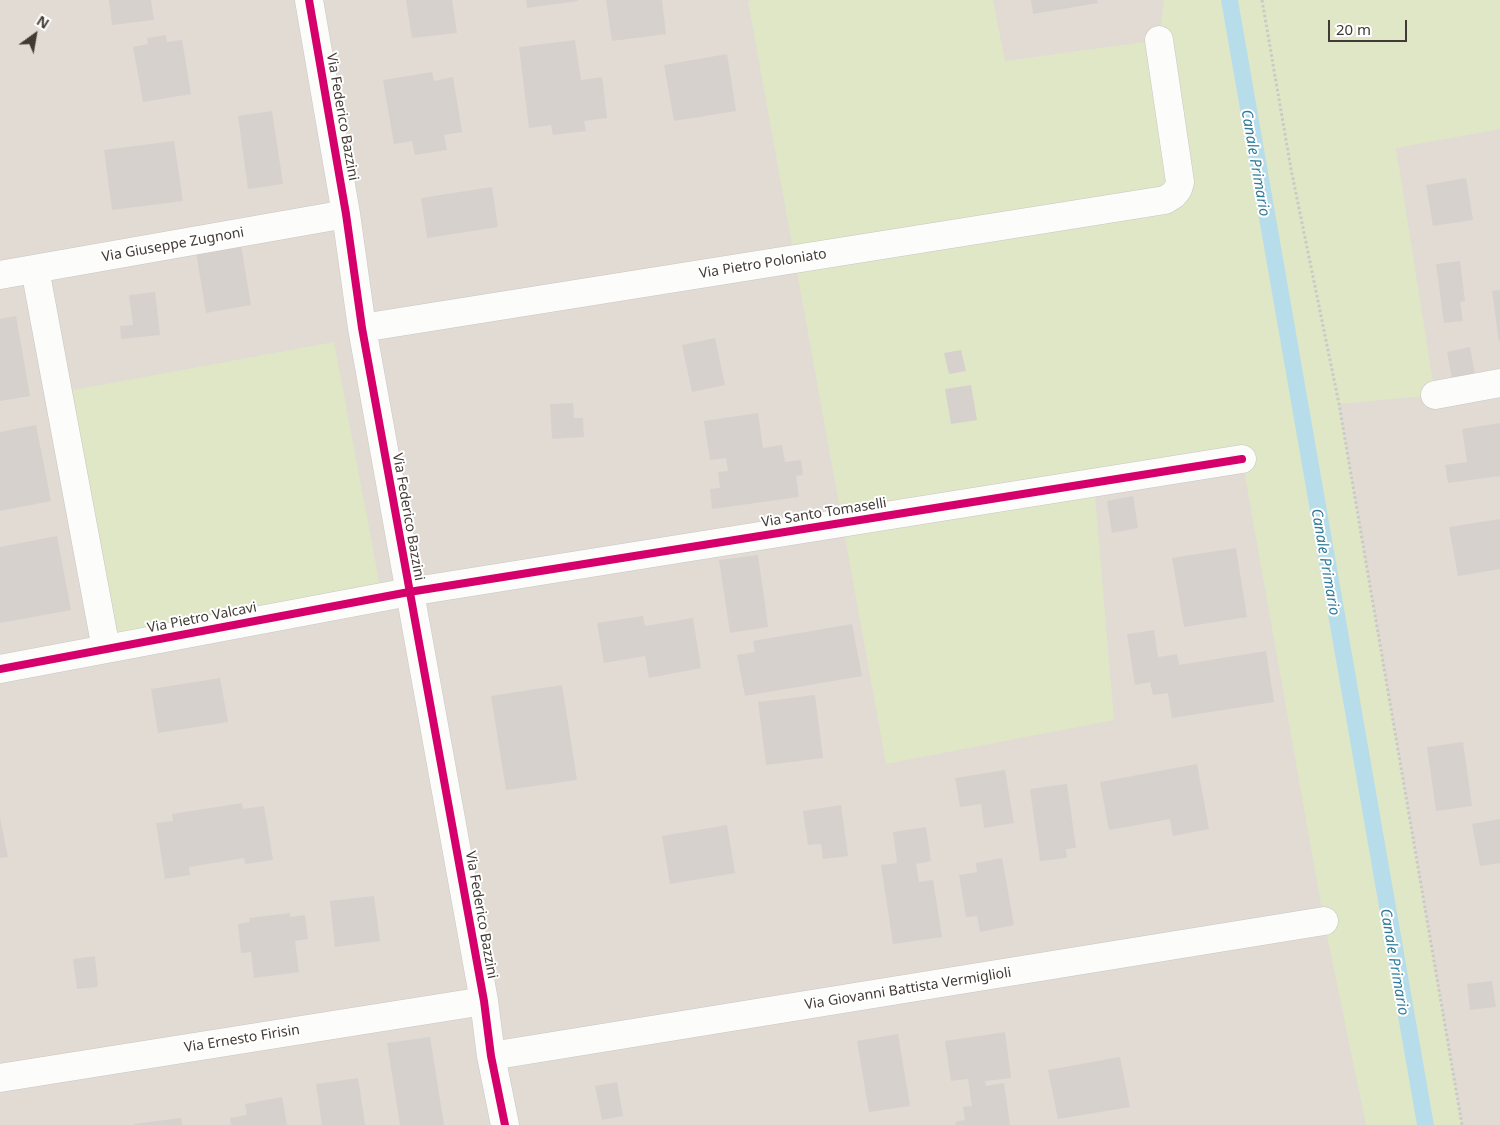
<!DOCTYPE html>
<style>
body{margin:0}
#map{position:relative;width:1500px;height:1125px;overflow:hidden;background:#eeeae6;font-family:"Noto Sans",sans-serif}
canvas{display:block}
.north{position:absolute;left:10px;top:10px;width:50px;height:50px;-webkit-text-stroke:4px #fff;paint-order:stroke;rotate:32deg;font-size:14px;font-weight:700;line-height:20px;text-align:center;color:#423a34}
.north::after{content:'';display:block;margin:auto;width:18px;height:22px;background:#423a34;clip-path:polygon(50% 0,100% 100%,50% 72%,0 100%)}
.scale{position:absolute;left:1328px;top:20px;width:79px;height:22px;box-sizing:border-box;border:2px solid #423a34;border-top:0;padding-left:6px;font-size:15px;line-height:18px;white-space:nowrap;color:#423a34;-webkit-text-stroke:4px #fff;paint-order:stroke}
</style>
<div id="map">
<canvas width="1500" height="1125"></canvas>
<div class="north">N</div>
<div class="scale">20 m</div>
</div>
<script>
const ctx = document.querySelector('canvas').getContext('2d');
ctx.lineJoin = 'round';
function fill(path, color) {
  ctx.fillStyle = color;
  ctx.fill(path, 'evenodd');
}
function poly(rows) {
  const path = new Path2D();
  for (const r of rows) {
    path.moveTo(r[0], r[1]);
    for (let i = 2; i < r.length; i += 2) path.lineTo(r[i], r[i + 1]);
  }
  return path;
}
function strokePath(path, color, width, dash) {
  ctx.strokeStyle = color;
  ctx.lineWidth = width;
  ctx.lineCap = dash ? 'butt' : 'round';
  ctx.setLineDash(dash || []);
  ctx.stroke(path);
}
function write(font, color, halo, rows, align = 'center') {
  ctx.font = font + ' "Noto Sans",sans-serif';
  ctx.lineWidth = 4;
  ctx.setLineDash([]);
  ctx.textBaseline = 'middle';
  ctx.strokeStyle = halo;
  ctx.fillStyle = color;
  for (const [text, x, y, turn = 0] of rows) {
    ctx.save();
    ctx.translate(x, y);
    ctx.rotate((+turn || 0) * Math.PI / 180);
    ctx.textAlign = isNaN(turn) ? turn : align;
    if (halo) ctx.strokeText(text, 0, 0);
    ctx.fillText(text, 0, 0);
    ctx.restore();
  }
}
const residential = poly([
 [0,0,1500,0,1500,1125,0,1125]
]);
const green = poly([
 [754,0,993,0,1005,61,1159,40,1164,0,1500,0,1500,129,1396,148,1435,395,1339,404,1462,1125,1366,1125,1324,921,1242,459,1094,483,1114,720,886,764,748,1],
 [334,342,380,586,114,635,68,391]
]);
const water = poly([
 [1221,0,1238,0,1434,1125,1417,1125]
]);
const building = poly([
 [109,0,151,0,154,20,112,25],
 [406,0,452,0,457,33,412,38],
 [526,0,578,0,578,1,527,8],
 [606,0,662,0,666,34,612,41],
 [1031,0,1097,0,1098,3,1033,14],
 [166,35,167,42,182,40,191,94,143,102,133,47,148,44,147,38],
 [575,40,581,80,602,77,607,118,584,121,586,131,553,135,551,125,529,128,519,47],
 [727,54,736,111,674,121,664,65],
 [432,72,434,81,453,77,462,132,444,135,447,150,415,155,412,141,394,144,383,80],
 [272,111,283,184,248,189,238,116],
 [174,141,183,201,112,210,104,150],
 [1466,178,1473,220,1433,226,1426,185],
 [492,187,498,227,427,238,421,198],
 [241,245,251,305,206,313,196,252],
 [1460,261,1465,301,1460,302,1463,321,1444,323,1436,264],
 [1500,290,1500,341,1499,342,1492,291],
 [155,292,160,335,121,339,120,326,133,325,129,295],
 [16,316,30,396,0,401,0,319],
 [715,338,725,385,692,392,682,345],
 [1470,347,1475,374,1452,379,1447,352],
 [961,350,966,371,949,374,944,353],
 [971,385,977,420,951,424,945,389],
 [573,403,574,418,583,418,584,437,552,439,550,404],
 [758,413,763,448,782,445,785,462,801,460,803,475,796,476,799,497,712,509,710,489,720,488,718,472,728,471,726,458,710,460,704,421],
 [1500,423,1500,476,1448,483,1445,465,1467,462,1462,429],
 [36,425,51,501,0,511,0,432],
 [1133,496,1138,528,1112,533,1107,501],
 [1500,519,1500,569,1458,576,1449,527],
 [57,536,71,610,0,623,0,547],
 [1236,548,1247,617,1184,627,1172,558],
 [758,555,768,627,730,633,719,560],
 [643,616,645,626,693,618,701,668,649,678,645,656,604,663,597,623],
 [852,624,862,676,745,696,737,655,755,652,753,641],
 [1154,630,1158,657,1177,654,1179,665,1266,651,1274,702,1172,718,1168,693,1153,695,1150,682,1135,685,1127,634],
 [220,678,228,722,158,733,151,689],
 [562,685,577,780,506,790,491,696],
 [815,695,823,758,766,765,758,702],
 [1463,742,1472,806,1436,811,1427,747],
 [1197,764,1209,829,1173,836,1170,819,1109,830,1100,782],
 [1005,770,1014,823,984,828,981,804,960,807,955,778],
 [1067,784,1076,848,1066,849,1067,858,1040,861,1030,789],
 [242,803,243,809,264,806,273,860,245,864,244,858,189,867,190,875,165,879,156,823,173,821,172,814],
 [841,805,848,856,823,859,821,844,808,845,803,811],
 [0,818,8,857,0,858],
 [1500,819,1500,863,1480,866,1472,824],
 [727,825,735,873,670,884,662,836],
 [926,827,931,861,916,864,919,882,933,880,942,937,893,944,881,865,897,863,893,832],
 [1002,858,1014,925,980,932,977,916,966,917,959,875,977,872,976,863],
 [374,896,380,941,335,947,330,901],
 [290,913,290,917,305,915,308,939,295,941,299,972,254,978,251,952,241,953,238,924,250,922,249,918],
 [95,956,98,987,77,989,73,959],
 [1492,981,1496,1007,1470,1010,1467,984],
 [1005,1032,1011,1078,985,1081,986,1086,1004,1083,1010,1125,956,1125,955,1122,965,1120,963,1107,972,1106,968,1079,951,1081,945,1041],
 [898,1034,910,1106,869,1112,857,1041],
 [430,1037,444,1125,400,1125,387,1043],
 [1120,1057,1130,1107,1058,1119,1048,1070],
 [358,1078,365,1125,322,1125,316,1084],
 [617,1082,623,1116,602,1120,595,1086],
 [282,1097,287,1125,231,1125,230,1118,247,1115,245,1104],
 [181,1118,182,1125,134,1125,134,1124]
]);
const path = poly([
 [1262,0,1291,169,1339,404,1462,1125]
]);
const minor = poly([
 [309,0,346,214,362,328,484,1001,491,1056,505,1125],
 [35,269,106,649],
 [0,275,346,214],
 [362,328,1165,200,1173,195,1178,189,1180,182,1159,40],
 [1435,395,1500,383],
 [0,669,409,592,1242,459],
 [491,1056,1324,921],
 [0,1078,484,1001]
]);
const cycleway = poly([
 [309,0,346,214,362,328,484,1001,491,1056,505,1125],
 [0,669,409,592,1242,459]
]);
const streetNames = [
 ["Via Federico Bazzini",342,117,80],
 ["Via Giuseppe Zugnoni",173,245,-10],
 ["Via Pietro Poloniato",763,264,-9],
 ["Via Santo Tomaselli",824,513,-9],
 ["Via Federico Bazzini",408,517,80],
 ["Via Pietro Valcavi",202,618,-11],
 ["Via Federico Bazzini",481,915,80],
 ["Via Giovanni Battista Vermiglioli",908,989,-9],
 ["Via Ernesto Firisin",242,1039,-9]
];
const waterNames = [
 ["Canale Primario",1255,163,80],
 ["Canale Primario",1325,562,80],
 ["Canale Primario",1394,962,80]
];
fill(residential, '#e1dbd4');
fill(green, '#dfe7c7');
fill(water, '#b8ddea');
fill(building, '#d6d1cd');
strokePath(minor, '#cac6c2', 29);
strokePath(path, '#cbc9c6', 3, [2.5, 2.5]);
strokePath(minor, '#fcfcfb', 28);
strokePath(cycleway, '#d6006c', 8);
write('14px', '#423a34', '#fff', streetNames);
write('italic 15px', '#307b99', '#fff', waterNames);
</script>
